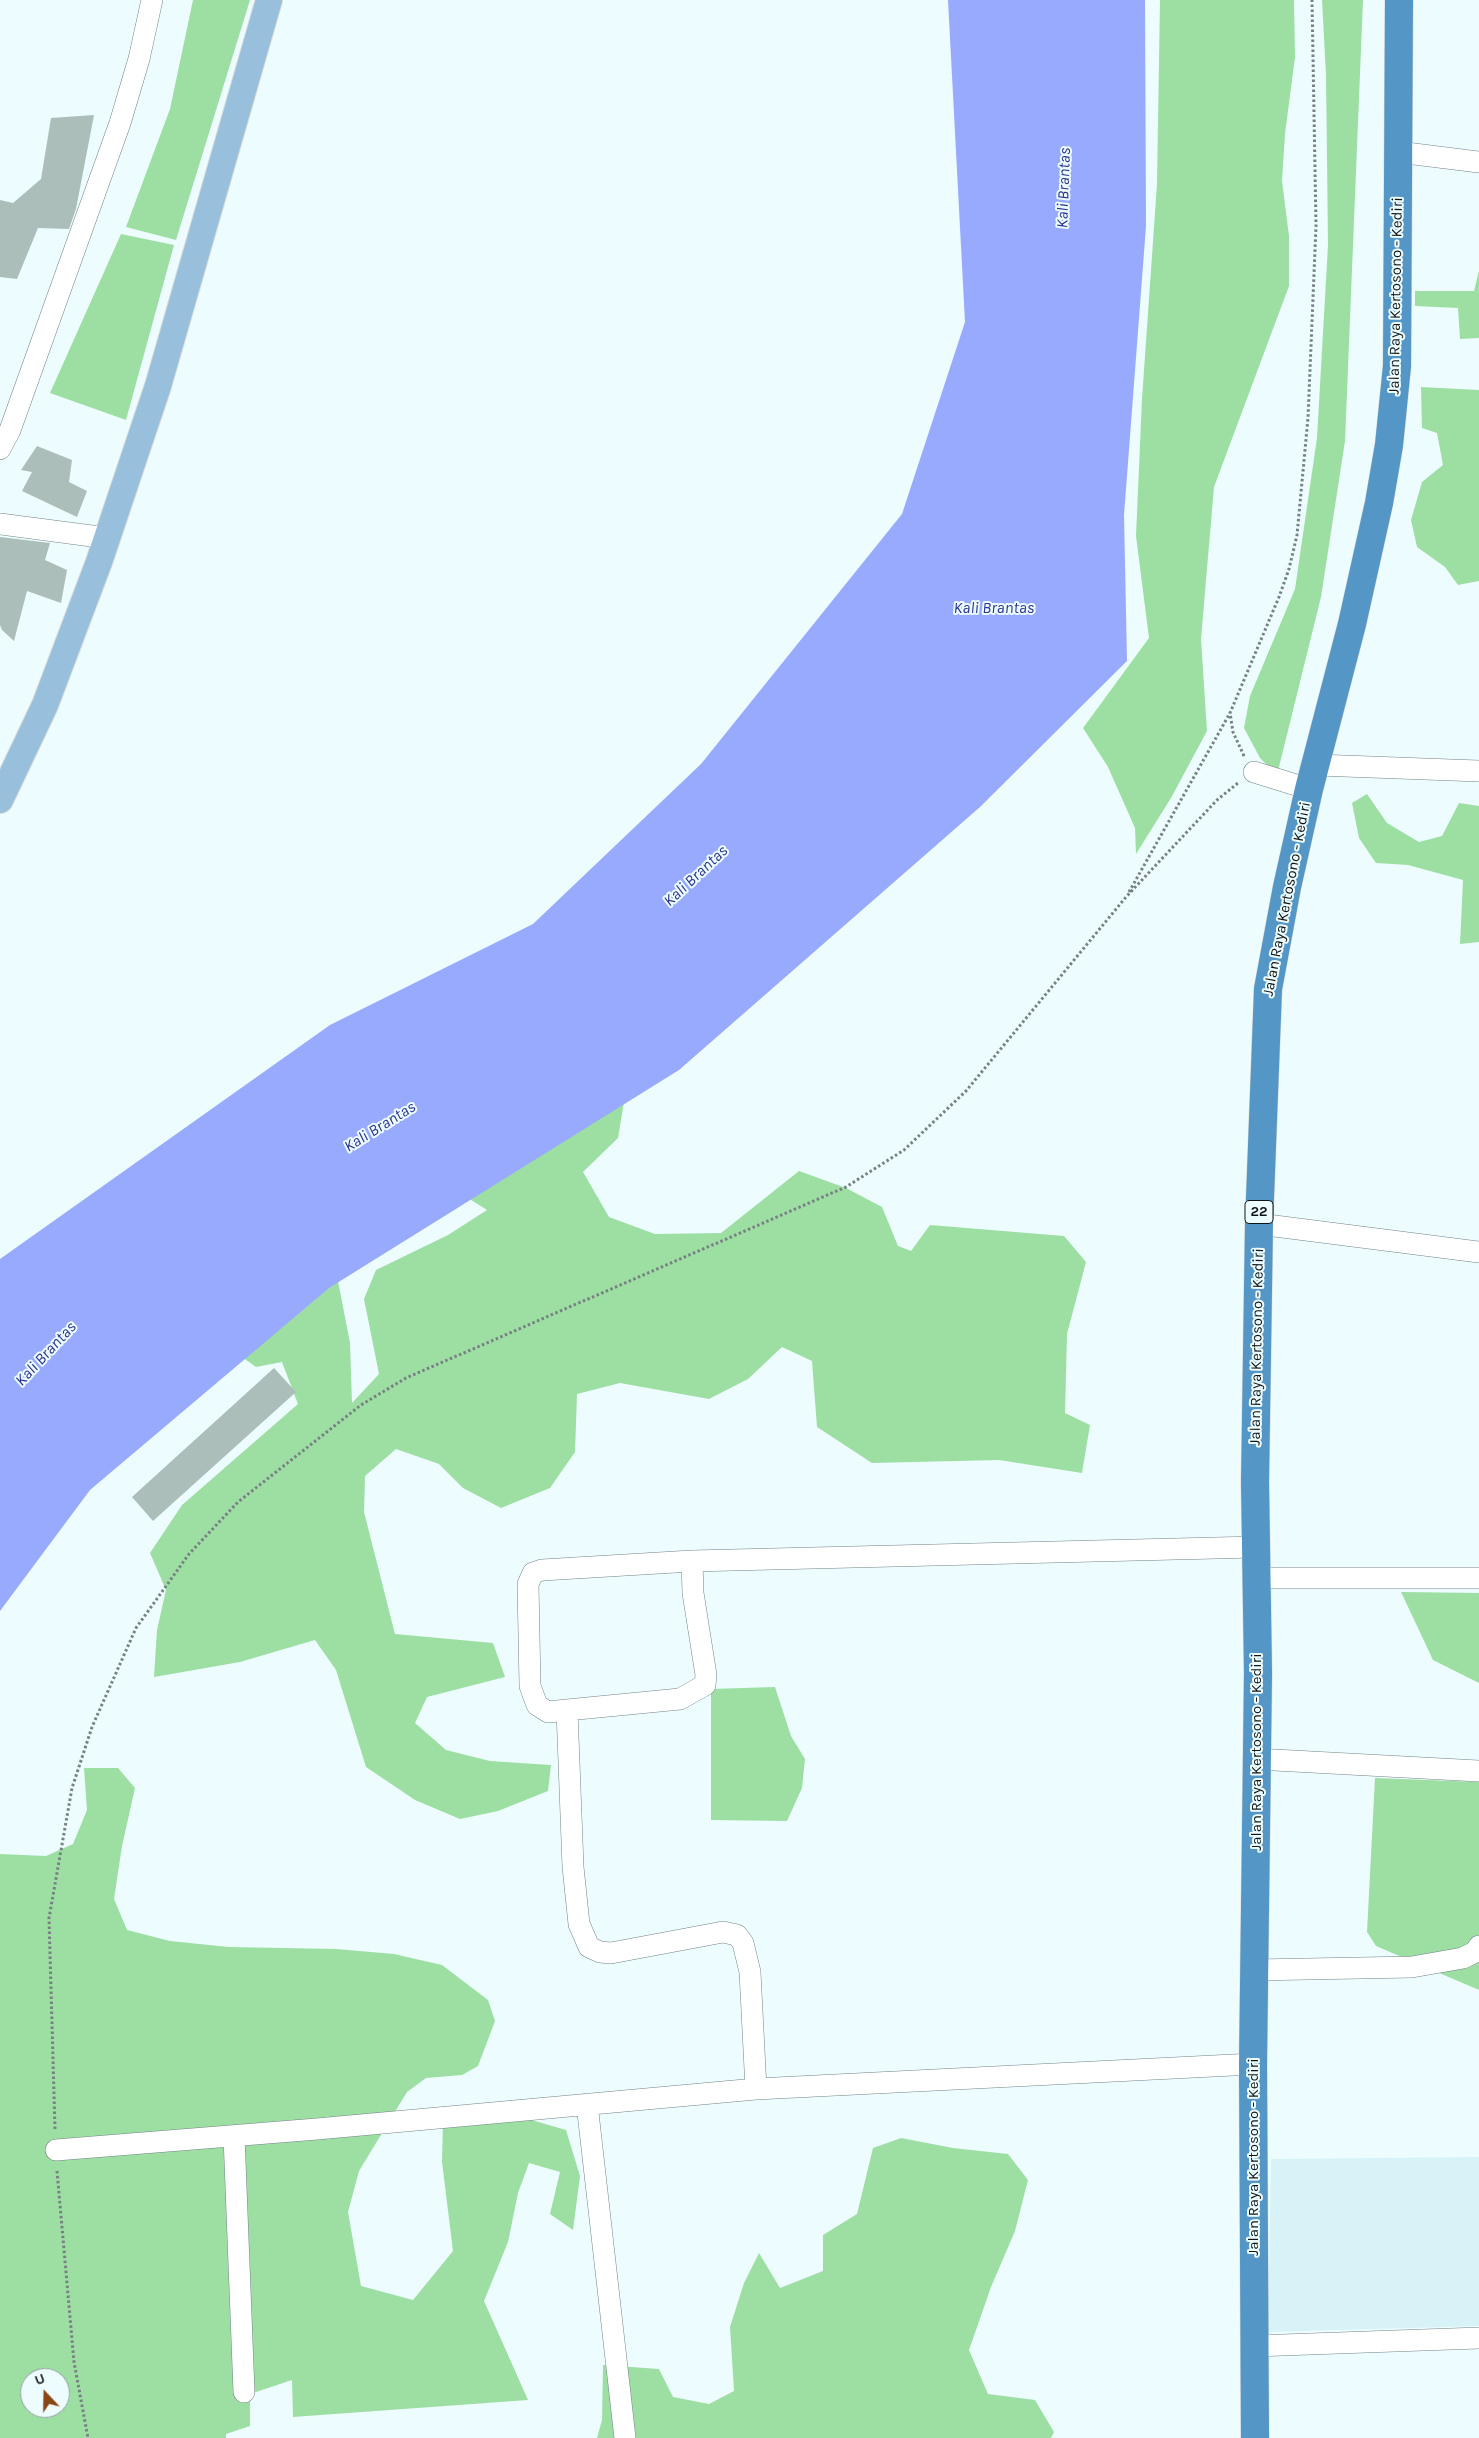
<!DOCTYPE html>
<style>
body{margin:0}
#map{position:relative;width:1479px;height:2438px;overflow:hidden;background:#edfcfe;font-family:Karla,sans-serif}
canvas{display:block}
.north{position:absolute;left:20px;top:2368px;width:50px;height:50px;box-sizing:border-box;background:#edfcfe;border:1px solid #94a0a1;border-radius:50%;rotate:339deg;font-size:14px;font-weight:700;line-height:20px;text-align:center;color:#0f1516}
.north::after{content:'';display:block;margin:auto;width:18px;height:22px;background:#894716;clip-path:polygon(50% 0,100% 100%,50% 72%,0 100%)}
</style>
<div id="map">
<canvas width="1479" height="2438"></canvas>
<div class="north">U</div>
</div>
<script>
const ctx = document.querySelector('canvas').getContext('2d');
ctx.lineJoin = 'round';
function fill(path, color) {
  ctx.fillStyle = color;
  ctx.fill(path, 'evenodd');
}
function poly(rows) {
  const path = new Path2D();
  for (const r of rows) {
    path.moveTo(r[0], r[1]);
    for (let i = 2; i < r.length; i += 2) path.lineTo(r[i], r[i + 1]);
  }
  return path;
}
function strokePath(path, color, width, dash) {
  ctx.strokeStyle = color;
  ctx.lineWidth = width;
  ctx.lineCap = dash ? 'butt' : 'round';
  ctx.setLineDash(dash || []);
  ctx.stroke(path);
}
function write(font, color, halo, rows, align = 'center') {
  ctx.font = font + ' Karla,sans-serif';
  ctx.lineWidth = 4;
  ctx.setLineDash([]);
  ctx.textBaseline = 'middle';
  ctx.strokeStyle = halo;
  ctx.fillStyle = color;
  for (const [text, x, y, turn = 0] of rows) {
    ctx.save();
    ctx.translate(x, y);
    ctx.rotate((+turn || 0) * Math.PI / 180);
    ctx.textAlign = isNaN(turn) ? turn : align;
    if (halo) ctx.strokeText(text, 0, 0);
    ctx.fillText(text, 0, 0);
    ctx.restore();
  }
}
const built = poly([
 [1479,2157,1479,2326,1268,2332,1271,2159]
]);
const green = poly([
 [193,0,250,0,176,240,126,227,170,109],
 [1160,0,1294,0,1295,57,1285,134,1282,181,1289,236,1289,286,1214,487,1201,639,1207,731,1171,798,1136,854,1135,828,1108,767,1083,728,1149,638,1136,536,1142,399,1157,184],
 [1322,0,1363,0,1345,441,1321,597,1277,775,1260,758,1244,728,1250,696,1295,589,1317,438,1328,245,1326,75],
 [121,234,174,245,126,420,50,393],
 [1479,271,1479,338,1460,339,1458,308,1415,306,1415,291,1474,291],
 [1421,387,1479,390,1479,581,1458,585,1445,567,1417,547,1411,520,1422,482,1443,465,1437,433,1422,428],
 [1367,794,1387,823,1419,842,1442,836,1459,803,1479,806,1479,942,1460,944,1463,880,1408,865,1376,863,1359,838,1352,803],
 [626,1090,618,1138,583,1172,609,1217,655,1234,721,1233,799,1171,846,1188,882,1207,898,1246,911,1251,930,1225,1064,1236,1086,1262,1067,1334,1065,1413,1090,1425,1082,1473,999,1460,872,1463,817,1427,812,1361,782,1347,748,1379,709,1399,620,1383,577,1394,575,1452,550,1488,501,1508,463,1488,439,1464,396,1449,365,1476,364,1512,395,1634,493,1643,505,1677,427,1697,415,1723,446,1750,490,1761,551,1765,548,1791,498,1811,460,1819,415,1800,366,1767,336,1670,315,1640,240,1662,154,1677,157,1630,166,1590,150,1553,182,1505,298,1404,282,1362,256,1367,221,1342,333,1255,350,1343,352,1403,379,1374,364,1299,376,1270,448,1235,487,1210,441,1181],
 [1401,1592,1479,1593,1479,1683,1433,1660],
 [775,1687,791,1736,805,1759,802,1788,787,1821,711,1820,711,1689],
 [84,1768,118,1768,135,1788,122,1846,114,1899,127,1930,170,1941,229,1947,336,1949,394,1954,442,1965,488,2000,495,2021,478,2066,462,2075,426,2078,407,2092,359,2171,348,2212,361,2286,413,2300,453,2251,442,2162,443,2119,521,2117,566,2130,580,2176,573,2230,550,2214,560,2172,529,2163,518,2193,508,2242,484,2301,528,2400,293,2417,292,2380,250,2394,250,2426,226,2434,226,2438,0,2438,0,1854,46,1856,73,1844,87,1810],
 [30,2378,60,2378,60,2408,30,2408],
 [1375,1778,1479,1782,1479,1990,1376,1946,1367,1932],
 [901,2138,953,2148,1008,2154,1028,2180,1015,2231,991,2287,969,2350,988,2394,1035,2400,1054,2432,1051,2438,597,2438,602,2420,603,2365,659,2369,673,2397,709,2404,734,2391,730,2327,744,2283,759,2253,780,2288,823,2271,823,2235,857,2214,873,2148]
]);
const water = poly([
 [948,0,1145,0,1146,226,1124,515,1127,661,980,807,679,1070,329,1288,90,1490,0,1611,0,1259,330,1025,533,924,701,764,902,514,965,322]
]);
const building = poly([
 [94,115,76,209,69,229,38,228,17,279,0,277,0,200,13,203,41,179,51,118],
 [37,446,72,460,69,482,87,491,77,517,22,491,32,472,21,470],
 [0,537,50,543,45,560,67,570,61,603,27,591,14,641,2,630,0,625],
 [274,1368,296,1392,153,1521,132,1497]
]);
const path = poly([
 [1244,756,1233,732,1230,713,1279,597,1289,569,1297,535,1308,418,1316,226,1312,0],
 [1129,892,1230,713],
 [55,2129,49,1918,72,1788,92,1727,136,1628,189,1554,238,1502,361,1405,406,1378,846,1187,904,1150,966,1091,1126,897,1217,800,1238,783],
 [57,2171,74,2362,88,2438]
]);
const minor = poly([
 [1398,152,1479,162],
 [0,449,10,430,120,123,139,59,152,0],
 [0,524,107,538],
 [1317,765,1479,771],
 [1254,772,1309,789],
 [1259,1224,1479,1252],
 [1255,1578,1479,1578],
 [567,1710,548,1712,537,1705,530,1686,528,1584,533,1573,542,1570,692,1561],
 [1256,1759,1479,1771],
 [1255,1970,1412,1967,1463,1958,1475,1952,1479,1946],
 [756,2089,750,1972,743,1943,737,1935,723,1932,611,1953,600,1952,589,1947,579,1924,573,1867,567,1710,680,1699,705,1685,706,1675,693,1593,692,1561,1256,1547],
 [587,2104,625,2438],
 [234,2136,244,2392],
 [56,2150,317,2129,756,2089,1253,2064],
 [1254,2346,1479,2338]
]);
const major = poly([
 [0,800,45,705,99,562,158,386,269,0]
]);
const highway = poly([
 [1255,2438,1253,2064,1258,1673,1255,1482,1259,1224,1268,989,1287,887,1309,789,1352,624,1379,503,1389,445,1397,366,1399,0]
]);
const shields = [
 [1259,1212,28]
];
const shieldNames = [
 ["22",1259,1212]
];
const streetNames = [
 ["Jalan Raya Kertosono - Kediri",1396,296,-89],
 ["Jalan Raya Kertosono - Kediri",1287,899,-79],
 ["Jalan Raya Kertosono - Kediri",1257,1347,-89],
 ["Jalan Raya Kertosono - Kediri",1257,1752,-90],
 ["Jalan Raya Kertosono - Kediri",1254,2157,-90]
];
const waterNames = [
 ["Kali Brantas",1064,188,-88],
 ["Kali Brantas",994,608],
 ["Kali Brantas",696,876,-43],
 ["Kali Brantas",380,1127,-32],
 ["Kali Brantas",46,1354,-47]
];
fill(built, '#d7f3f8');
fill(green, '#9ddfa3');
fill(water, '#97aafe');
fill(building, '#acbeb9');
strokePath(minor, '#738387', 22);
strokePath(major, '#d9dada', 28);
strokePath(highway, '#d9dada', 29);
strokePath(path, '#778183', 3, [2.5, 2.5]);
strokePath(minor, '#fff', 21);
strokePath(major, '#98c0dc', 26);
strokePath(highway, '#5496c5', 28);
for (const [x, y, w] of shields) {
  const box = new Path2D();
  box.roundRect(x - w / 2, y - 11.5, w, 23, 4);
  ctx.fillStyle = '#edfcfe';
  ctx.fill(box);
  strokePath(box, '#0f1516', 1);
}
write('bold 14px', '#0f1516', null, shieldNames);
write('15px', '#0f1516', '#edfcfe', streetNames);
write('italic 16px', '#2b3290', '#edfcfe', waterNames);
</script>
